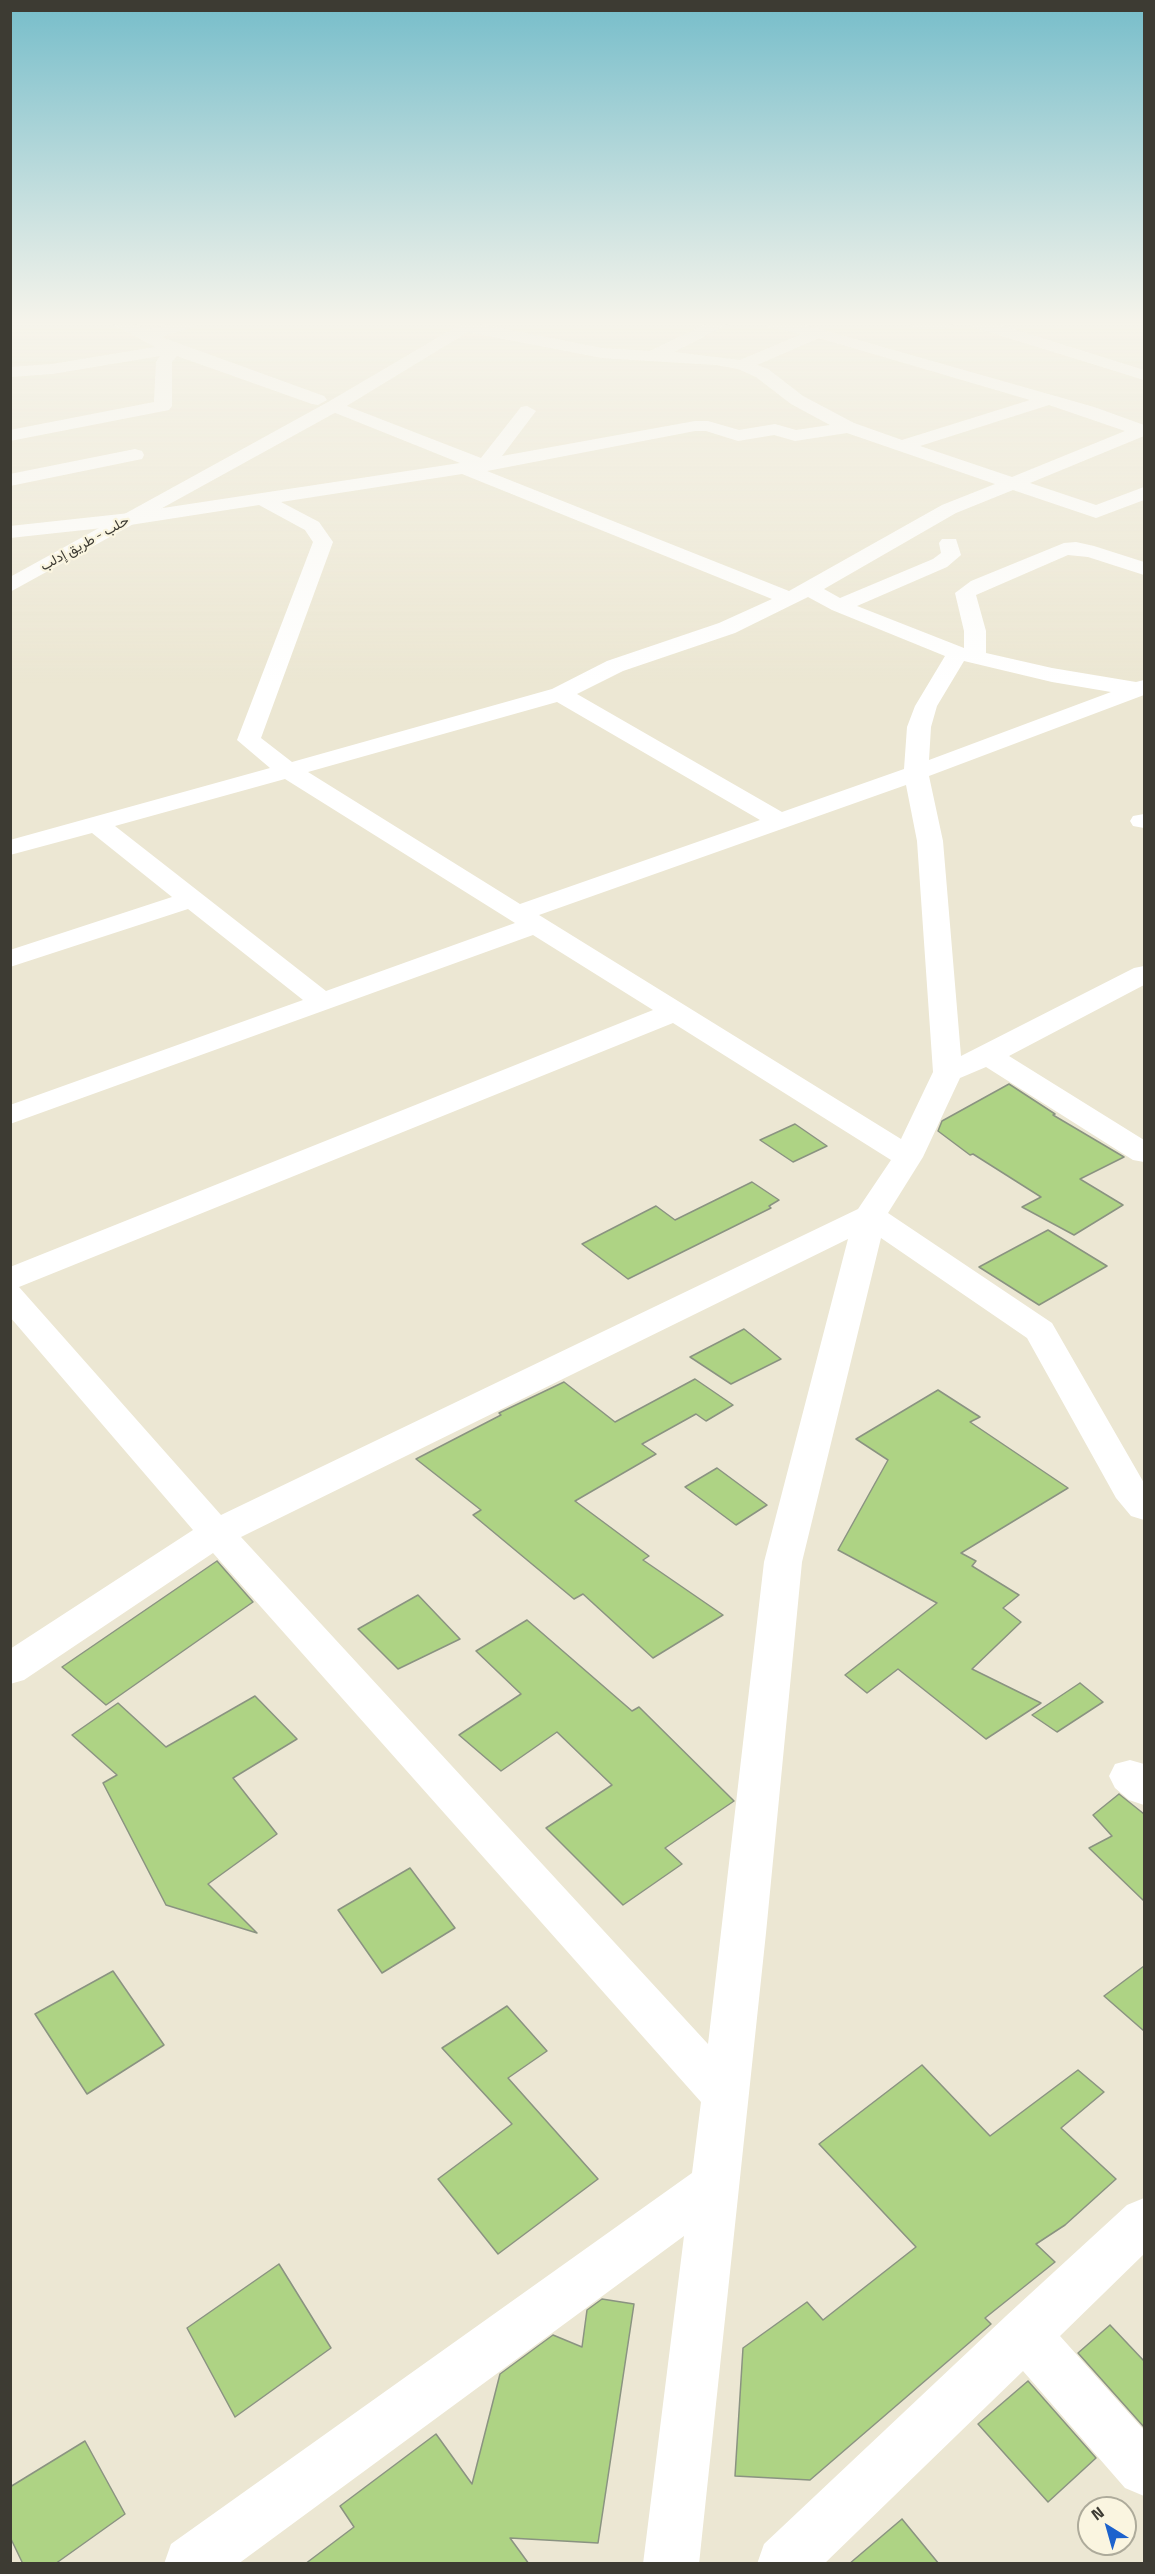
<!DOCTYPE html>
<meta charset="utf-8">
<style>
body{margin:0}
#map{position:relative;width:1155px;height:2574px;overflow:hidden;background:#ece7d3;font-family:"Titillium Web",sans-serif}
canvas{display:block}
.frame{position:absolute;inset:0;border:12px solid #3d3b33;pointer-events:none}
.north{position:absolute;left:1077px;top:2496px;width:60px;height:60px;box-sizing:border-box;background:#faf5e0;border:2px solid #aeab9b;border-radius:50%;rotate:323deg;font-size:16px;font-weight:700;line-height:24px;text-align:center;color:#3d3b33}
.north::after{content:'';display:block;margin:auto;width:21px;height:27px;background:#1c62cd;clip-path:polygon(50% 0,100% 100%,50% 72%,0 100%)}
</style>
<div id="map">
<canvas width="1155" height="2574"></canvas>
<div class="frame"></div>
<div class="north">N</div>
</div>
<script>
const ctx = document.querySelector('canvas').getContext('2d');
ctx.lineJoin = 'round';
function fill(path, color) {
  ctx.fillStyle = color;
  ctx.fill(path, 'evenodd');
}
function poly(rows) {
  const path = new Path2D();
  for (const r of rows) {
    path.moveTo(r[0], r[1]);
    for (let i = 2; i < r.length; i += 2) path.lineTo(r[i], r[i + 1]);
  }
  return path;
}
function strokePath(path, color, width, dash) {
  ctx.strokeStyle = color;
  ctx.lineWidth = width;
  ctx.lineCap = dash ? 'butt' : 'round';
  ctx.setLineDash(dash || []);
  ctx.stroke(path);
}
function write(font, color, halo, rows, align = 'center') {
  ctx.font = font + ' "Titillium Web",Vazirmatn,sans-serif';
  ctx.lineWidth = 4.5;
  ctx.setLineDash([]);
  ctx.textBaseline = 'middle';
  ctx.strokeStyle = halo;
  ctx.fillStyle = color;
  for (const [text, x, y, turn = 0] of rows) {
    ctx.save();
    ctx.translate(x, y);
    ctx.rotate((+turn || 0) * Math.PI / 180);
    ctx.textAlign = isNaN(turn) ? turn : align;
    if (halo) ctx.strokeText(text, 0, 0);
    ctx.fillText(text, 0, 0);
    ctx.restore();
  }
}
const building = poly([
 [1009,1084,1055,1114,1053,1115,1124,1157,1080,1179,1123,1205,1074,1235,1022,1207,1041,1197,973,1154,970,1155,938,1131,942,1121,1009,1084],
 [795,1124,827,1146,793,1162,760,1140,795,1124],
 [752,1182,779,1200,769,1206,771,1208,628,1279,582,1244,656,1206,675,1220,752,1182],
 [1048,1230,1107,1266,1039,1305,979,1267,1048,1230],
 [744,1329,781,1359,731,1384,690,1357,744,1329],
 [695,1379,733,1405,706,1421,696,1414,642,1444,656,1454,575,1501,649,1556,643,1560,723,1615,653,1658,583,1594,574,1599,473,1515,481,1510,416,1459,501,1415,499,1413,564,1382,615,1422,695,1379],
 [938,1390,980,1417,970,1422,1068,1488,961,1553,976,1561,972,1566,1019,1595,1003,1608,1021,1622,972,1669,1041,1703,986,1739,898,1669,867,1693,845,1675,937,1603,838,1550,888,1460,856,1439,938,1390],
 [717,1468,767,1505,736,1525,685,1487,717,1468],
 [217,1561,253,1602,106,1705,62,1667,217,1561],
 [418,1595,460,1639,398,1669,358,1629,418,1595],
 [527,1620,632,1711,639,1707,734,1801,665,1848,682,1864,623,1905,546,1828,612,1785,557,1732,501,1771,459,1735,521,1694,476,1651,527,1620],
 [1080,1683,1103,1702,1057,1732,1032,1715,1080,1683],
 [255,1696,297,1739,233,1778,277,1834,208,1884,257,1933,166,1905,103,1783,117,1775,72,1735,118,1703,166,1747,255,1696],
 [1119,1794,1144,1814,1144,1901,1089,1848,1112,1836,1093,1815,1119,1794],
 [410,1868,455,1928,382,1973,338,1910,410,1868],
 [1144,1966,1144,2031,1104,1996,1144,1966],
 [113,1971,164,2045,87,2094,35,2014,113,1971],
 [507,2006,547,2051,508,2078,598,2179,498,2254,438,2179,512,2124,442,2048,507,2006],
 [922,2065,990,2136,1078,2070,1104,2092,1061,2128,1116,2179,1065,2225,1036,2244,1055,2262,985,2318,991,2324,810,2480,735,2476,743,2348,807,2302,823,2320,916,2247,819,2144,922,2065],
 [279,2264,331,2348,235,2417,187,2328,279,2264],
 [602,2299,634,2304,598,2543,510,2538,529,2564,305,2564,354,2527,340,2506,436,2434,472,2484,500,2374,553,2335,582,2347,587,2310,602,2299],
 [1110,2325,1144,2361,1144,2427,1078,2353,1110,2325],
 [1028,2381,1096,2458,1048,2502,978,2424,1028,2381],
 [85,2441,125,2514,55,2564,23,2564,10,2537,10,2487,85,2441],
 [902,2519,939,2564,849,2564,902,2519]
]);
const minor = poly([
 [113,324,135,324,147,330,168,324,195,324,193,327,161,337,324,396,327,400,318,405,312,404,177,356,172,362,172,406,169,410,10,441,10,430,154,402,156,362,160,356,52,374,10,377,10,367,52,364,155,347,113,324],
 [462,324,479,324,602,348,650,351,706,324,728,324,674,352,740,360,802,334,768,327,766,324,802,324,1094,407,1144,425,1144,436,1030,483,1096,505,1144,487,1144,500,1096,518,1013,490,956,513,824,589,840,598,933,559,941,553,939,543,942,539,956,539,961,555,947,567,857,606,964,648,964,631,955,593,971,581,1064,543,1076,542,1094,546,1144,562,1144,575,1088,557,1068,555,976,595,986,631,986,653,1052,668,1136,682,1144,680,1144,695,929,776,943,841,961,1056,1134,968,1144,966,1144,985,1009,1056,1144,1140,1144,1162,1133,1160,986,1067,960,1078,923,1157,888,1213,1052,1323,1144,1483,1144,1520,1131,1516,1116,1498,1027,1338,881,1238,802,1562,766,1933,699,2564,643,2564,684,2236,238,2564,164,2564,171,2544,692,2173,701,2102,213,1553,24,1680,10,1684,10,1649,193,1530,10,1317,10,1267,653,1010,533,935,10,1124,10,1105,303,1000,188,909,10,967,10,950,172,897,92,833,10,855,10,840,270,768,237,740,313,542,305,530,259,505,130,525,10,538,10,526,130,513,460,463,328,410,325,406,334,401,481,458,521,407,527,406,536,411,502,456,695,421,708,421,739,430,775,424,796,430,830,425,791,404,756,377,738,369,716,365,602,358,468,332,462,330,462,324],
 [819,338,1030,400,902,440,854,423,803,396,768,369,757,365,819,338],
 [1049,405,1125,431,1012,477,920,446,1049,405],
 [695,431,706,431,738,441,774,435,795,441,847,433,995,484,942,505,789,591,487,471,695,431],
 [462,474,772,599,719,623,607,661,552,689,292,762,261,738,333,542,319,522,281,502,462,474],
 [808,597,832,610,945,656,915,706,907,727,904,769,782,812,577,694,623,671,735,633,808,597],
 [964,661,1052,682,1111,692,929,760,931,727,937,706,964,661],
 [557,702,760,820,520,904,308,772,557,702],
 [285,779,515,923,326,991,115,826,285,779],
 [906,785,917,841,933,1072,901,1139,539,915,906,785],
 [673,1023,891,1160,858,1209,221,1515,19,1287,673,1023],
 [848,1239,764,1562,708,2044,241,1537,848,1239],
 [910,324,953,324,945,329,918,329,910,324],
 [971,324,997,324,1144,370,1144,380,973,327,971,324],
 [135,449,142,451,144,455,142,459,10,486,10,474,135,449],
 [1144,814,1144,828,1133,826,1130,821,1133,816,1144,814],
 [1130,1760,1144,1764,1144,1805,1129,1800,1115,1788,1109,1776,1115,1764,1130,1760],
 [1144,2198,1144,2254,1060,2336,1144,2430,1144,2496,1125,2488,1023,2371,824,2564,757,2564,764,2544,1006,2316,1127,2205,1144,2198]
]);
const major = poly([
 [461,324,481,324,340,410,10,592,10,577,328,402,461,324]
]);
const farStreetnames = [
 ["حلب - طريق إدلب",85,544,-29]
];
fill(building, '#aed384');
strokePath(building, '#8a9381', 1.5);
fill(minor, '#fff');
fill(major, '#fff');
const sky = ctx.createLinearGradient(0, 0, 0, 685);
sky.addColorStop(0, '#76bdca');
sky.addColorStop(0.47, '#f6f4eb');
sky.addColorStop(1, '#f6f4eb00');
ctx.fillStyle = sky;
ctx.fillRect(0, 0, 1155, 685);
write('14px', '#3d3b33', '#faf5e0', farStreetnames);
</script>
